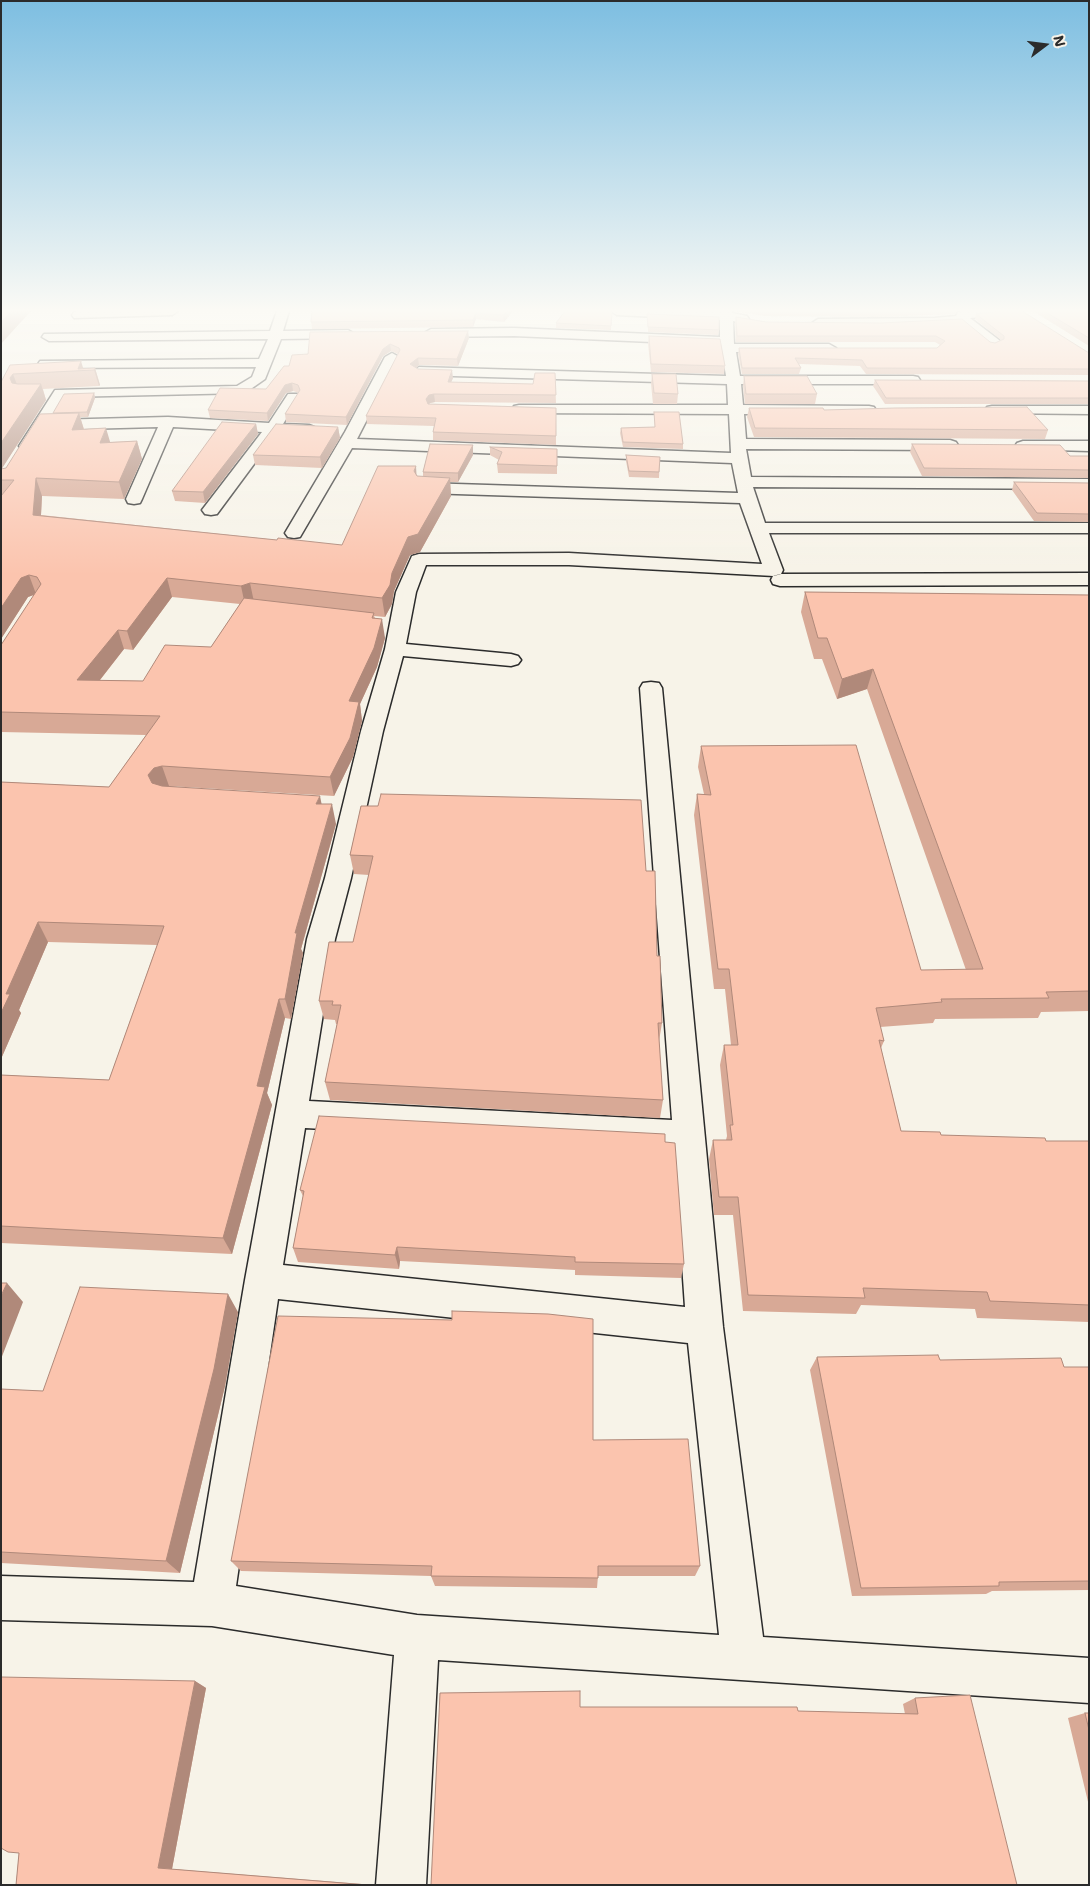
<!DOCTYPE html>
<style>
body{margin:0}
#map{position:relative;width:1090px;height:1886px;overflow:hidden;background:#f7f3e8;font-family:"Shantell Sans",sans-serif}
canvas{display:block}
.frame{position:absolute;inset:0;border:2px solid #2b2b2b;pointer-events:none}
.north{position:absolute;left:1020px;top:20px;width:50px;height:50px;-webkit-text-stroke:4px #f7f3e8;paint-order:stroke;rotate:75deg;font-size:14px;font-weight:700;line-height:20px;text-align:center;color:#2b2b2b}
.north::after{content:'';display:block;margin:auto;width:18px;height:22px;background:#2b2b2b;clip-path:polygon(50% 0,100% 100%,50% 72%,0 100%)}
</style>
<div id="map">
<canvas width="1090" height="1886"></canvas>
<div class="frame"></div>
<div class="north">N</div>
</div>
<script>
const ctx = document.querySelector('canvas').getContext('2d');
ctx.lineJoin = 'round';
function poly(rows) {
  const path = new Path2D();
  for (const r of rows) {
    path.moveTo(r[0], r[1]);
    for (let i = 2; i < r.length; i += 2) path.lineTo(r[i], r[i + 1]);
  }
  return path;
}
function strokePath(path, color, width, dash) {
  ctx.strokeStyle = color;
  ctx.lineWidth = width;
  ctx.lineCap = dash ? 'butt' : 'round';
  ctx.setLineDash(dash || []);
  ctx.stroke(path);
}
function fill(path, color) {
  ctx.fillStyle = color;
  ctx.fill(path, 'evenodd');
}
const minor = poly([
 [79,311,178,311,172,315,74,318,72,315,74,312,79,311],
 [277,311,289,311,283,331,348,330,355,334,348,338,281,339,265,379,245,393,65,397,51,420,168,417,269,423,288,394,298,394,300,397,283,424,309,425,314,427,317,430,314,433,309,435,277,433,217,514,211,515,205,514,202,510,262,432,173,427,142,499,140,503,134,504,128,503,126,499,158,427,45,430,33,449,21,449,19,446,55,390,237,386,252,377,256,367,45,368,38,364,40,361,259,359,268,339,49,341,42,337,44,334,270,331,277,311],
 [611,311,732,311,732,313,747,316,749,319,743,323,733,321,734,344,829,344,836,348,829,352,736,352,740,376,913,376,918,377,920,380,918,383,913,384,741,384,743,405,869,406,874,407,876,410,874,413,869,414,744,414,746,439,950,440,956,442,958,445,956,448,950,450,746,449,751,477,1089,479,1089,489,753,487,765,523,1089,523,1089,533,769,533,783,570,781,574,774,576,569,565,426,565,416,592,406,644,511,654,518,656,521,660,518,664,511,666,403,656,383,731,351,878,335,939,309,1101,672,1120,640,688,643,683,651,682,659,683,662,688,723,1327,763,1637,1089,1658,1089,1703,438,1660,426,1885,376,1885,394,1655,212,1626,1,1620,1,1576,194,1582,245,1280,307,939,325,878,361,731,385,649,396,592,412,556,419,554,569,553,762,564,740,503,425,493,419,492,417,488,419,484,425,483,738,493,732,463,352,448,300,537,294,538,288,537,285,533,345,432,385,357,392,353,399,357,357,439,731,453,729,414,519,413,514,412,512,409,514,406,519,405,728,405,727,384,419,375,412,371,419,367,726,376,721,345,514,336,431,337,424,333,431,329,514,328,720,337,720,320,617,315,611,311],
 [305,1128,674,1148,685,1307,283,1265,305,1128],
 [278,1299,688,1343,719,1635,417,1615,236,1586,278,1299],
 [962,311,1005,311,999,315,970,318,999,340,1001,343,999,346,989,346,961,323,934,326,818,327,812,323,818,319,934,318,956,316,958,312,962,311],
 [992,406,1089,406,1089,414,987,413,985,410,987,407,992,406],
 [1023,441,1089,441,1089,451,1017,449,1015,446,1017,443,1023,441],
 [1089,573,1089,585,780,586,773,584,771,580,773,576,780,574,1089,573],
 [8,1845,25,1853,33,1870,31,1885,1,1885,1,1848,8,1845]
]);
const wall = poly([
 [312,311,513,311,504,322,476,319,473,327,312,329,311,322],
 [612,311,611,330,556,328,556,323],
 [734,311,957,311,955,314,880,317,765,316],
 [1033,311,1089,311,1089,346],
 [647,314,719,330,718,335,648,332],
 [976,314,1089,353,1089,375,866,374,860,366,799,364,801,368,799,374,742,374,738,354,739,348,937,348,940,345,935,342,736,342,735,323,736,317,766,322,881,323,995,343,1001,340,975,319],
 [310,332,469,338,458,366,419,365,416,368,418,369,453,378,451,382,533,384,555,373,556,403,435,402,430,403,429,404,556,408,556,445,433,440,433,432,434,426,367,424,366,416,398,354,391,351,383,356,347,425,286,422,285,414,299,393,293,391,286,393,268,421,210,418,208,410,266,389,289,366,308,354],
 [649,336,725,366,724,374,651,372,648,344],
 [10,365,84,369,95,368,100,385,99,386,43,389,46,400,2,468,6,468,53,414,53,413,94,393,95,398,88,417,80,417,84,429,110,442,137,441,142,459,124,499,42,496,41,515,277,540,342,545,416,475,417,476,423,477,423,472,473,445,473,455,458,482,450,482,451,496,420,552,410,555,394,591,392,604,385,617,374,616,385,638,377,667,360,704,362,721,353,757,334,796,169,786,322,804,336,824,301,949,303,953,291,1019,285,1018,267,1093,272,1105,232,1254,1,1243,1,1075,109,1080,157,945,48,942,19,1010,21,1013,1,1059,1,782,109,787,146,735,1,732,1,645,34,595,28,597,1,639,1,382],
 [172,597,240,604,211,647,143,681,100,680,124,649,133,650],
 [652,374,678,394,677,404,653,404,651,384],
 [744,376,817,394,815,404,745,404,743,386],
 [875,380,1089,381,1089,404,885,404,873,386],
 [749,408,824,410,1048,430,1045,439,754,437,747,417],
 [654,412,683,444,683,449,623,447,620,433,621,428,655,427],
 [256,424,258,434,205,503,175,501,172,491],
 [338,427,340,438,322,468,255,465,253,455],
 [912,444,1070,456,1089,456,1089,478,922,476,910,452],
 [490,447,557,449,557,474,498,473,497,464,499,460,490,455],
 [626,455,660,457,659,478,629,477,626,461],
 [1014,482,1089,483,1089,522,1034,521,1012,490],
 [805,592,1089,595,1089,1011,1041,1012,1038,1018,935,1019,933,1023,880,1027,884,1041,881,1048,901,1131,941,1135,1046,1141,1089,1141,1089,1322,977,1318,975,1309,861,1305,856,1314,743,1311,733,1215,714,1215,709,1159,713,1140,726,1140,727,1136,720,1065,724,1045,731,1045,725,989,714,989,694,815,697,794,704,794,698,767,701,746,921,970,966,970,867,689,837,699,822,659,814,659,801,612],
 [361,806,646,871,657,956,662,1023,659,1041,663,1100,660,1118,330,1100,325,1082,337,1024,336,1024,335,1020,324,1019,319,1001,353,942,369,875,354,874,350,855],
 [665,1142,684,1264,681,1278,575,1275,575,1270,400,1261,399,1269,298,1262,293,1248,303,1196,300,1190],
 [238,1312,225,1386,180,1573,1,1563,1,1389,43,1391],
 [817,1357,940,1360,1064,1367,1089,1367,1089,1590,992,1591,986,1594,852,1596,810,1370],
 [593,1440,700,1566,695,1576,598,1576,597,1588,435,1586,431,1576,241,1571,231,1561],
 [195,1681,206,1688,172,1869,374,1885,16,1885,19,1853],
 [915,1698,1017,1885,580,1707,798,1711,905,1714,903,1704],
 [1085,1713,1089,1713,1089,1806,1068,1718]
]);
const shadedWall = poly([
 [12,311,31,311,1,344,1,322],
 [507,311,513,311,504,322,503,315],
 [476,313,476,319,473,327,473,320],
 [468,331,469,338,458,366,457,359],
 [390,344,391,351,383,356,347,425,346,417,383,349],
 [418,358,419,365,410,372,410,364],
 [81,361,84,371,78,369],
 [95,368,100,385,99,386,94,370],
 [452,370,453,378,448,390,448,382],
 [13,374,19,390,15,394,10,378],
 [292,383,293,391,286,393,268,421,267,413,285,385],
 [41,384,46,400,1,470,1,443],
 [94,393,95,398,88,417,87,412],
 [434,394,435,402,430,403,426,407,426,399,429,395],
 [79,413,84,430,72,430],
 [256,424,258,434,205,503,203,492],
 [338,427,340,438,322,468,320,457],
 [106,428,111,445,100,443],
 [137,441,142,459,124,499,119,482],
 [473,445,473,455,458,482,458,473],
 [416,466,417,483,414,471],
 [36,478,42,496,40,533,33,515],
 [450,478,451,496,420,552,410,555,394,591,392,604,385,617,382,598,392,573,408,537],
 [29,575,36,594,28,597,1,639,1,608,21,578],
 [167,578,172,597,133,650,127,631],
 [250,583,254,602,245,605,241,586],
 [382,619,385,638,377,667,360,704,362,721,353,757,334,796,330,777,349,701],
 [118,630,124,649,85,699,77,680],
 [873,669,867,689,837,699,842,679],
 [162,766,169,786,155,795,148,775,154,768],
 [320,796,324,816,316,804],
 [332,804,336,824,301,949,303,953,291,1019,285,999,295,933],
 [38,922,48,942,19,1010,21,1013,1,1059,1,1013,6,994],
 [279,999,285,1018,267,1093,272,1105,232,1254,223,1238,257,1086],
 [397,1247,400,1261,399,1269,395,1255],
 [7,1283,23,1302,1,1359,1,1296],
 [228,1294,238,1312,225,1386,180,1573,166,1561],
 [195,1681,206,1688,172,1869,158,1868]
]);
const building = poly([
 [1,311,12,311,1,322,1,311],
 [312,311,507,311,503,315,476,313,473,320,311,322,312,311],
 [565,311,612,311,611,326,556,323,565,311],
 [1000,311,1022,311,1089,353,1089,369,867,368,862,360,795,358,801,368,742,368,739,348,937,348,945,341,936,336,737,336,736,317,766,322,881,323,962,319,990,342,995,343,1004,339,1004,336,976,314,1000,311],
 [1044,311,1089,311,1089,338,1044,311],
 [647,314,719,317,719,330,648,327,647,314],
 [468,331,457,359,418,358,410,364,418,369,452,370,448,382,533,384,535,373,555,373,556,395,434,394,429,395,426,399,428,404,556,408,556,436,433,432,436,418,366,416,400,350,399,348,390,344,383,349,346,417,285,414,300,390,298,385,292,383,285,385,267,413,208,410,220,388,266,389,284,366,289,366,292,355,308,354,310,332,468,331],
 [649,336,720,339,725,366,651,364,649,336],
 [81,361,78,369,95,368,94,370,13,374,10,378,12,383,18,384,41,384,1,443,1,382,10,365,81,361],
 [652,374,676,374,678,394,654,393,652,374],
 [744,376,807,376,817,394,746,394,744,376],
 [875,380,1089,381,1089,398,886,398,875,380],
 [94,393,87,412,53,413,64,394,94,393],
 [1027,407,1048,430,755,428,749,408,823,408,824,410,895,408,1027,407],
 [654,412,679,412,683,444,623,442,621,428,655,427,654,412],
 [79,413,72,430,106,428,100,443,137,441,119,482,36,478,33,515,277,540,278,538,342,545,378,466,416,466,414,471,417,476,450,478,418,534,408,537,392,573,390,585,382,598,250,583,241,586,167,578,127,631,118,630,77,680,143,681,165,645,211,647,244,598,374,613,372,618,382,619,374,648,349,701,359,702,350,738,330,777,162,766,154,768,148,775,152,783,162,786,320,796,316,804,332,804,295,933,297,933,285,999,279,999,257,1086,265,1087,223,1238,1,1226,1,1075,109,1080,164,926,38,922,6,994,10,994,1,1013,1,782,109,787,160,716,1,712,1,645,41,584,37,577,29,575,21,578,1,608,1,496,14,480,1,480,1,469,6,468,40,414,79,413],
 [222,422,256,424,203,492,172,491,222,422],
 [276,424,338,427,320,457,253,455,276,424],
 [430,444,473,445,458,473,423,472,430,444],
 [912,444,1060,445,1070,456,1089,456,1089,470,924,468,912,444],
 [490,447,557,449,557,466,497,464,502,452,490,447],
 [626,455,660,457,659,472,629,471,626,455],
 [1014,482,1089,483,1089,514,1037,513,1014,482],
 [805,592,1089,595,1089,991,1046,992,1049,998,941,999,942,1002,876,1008,884,1041,879,1040,901,1131,940,1132,941,1135,1045,1138,1046,1141,1089,1141,1089,1305,990,1301,987,1292,863,1288,865,1298,748,1295,738,1197,719,1197,713,1140,732,1140,730,1125,733,1125,724,1045,738,1045,729,969,718,969,697,794,711,795,701,746,856,745,921,970,983,969,873,669,842,679,827,638,818,638,805,592],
 [381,794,641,800,646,871,655,871,657,956,660,956,662,1023,658,1023,663,1100,325,1082,341,1005,332,1005,333,1001,319,1001,329,942,353,942,373,856,350,855,361,806,378,806,381,794],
 [319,1116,665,1134,665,1142,675,1143,684,1264,575,1262,575,1257,397,1247,395,1255,293,1248,304,1191,300,1190,319,1116],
 [1,1283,7,1283,1,1296,1,1283],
 [80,1287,228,1294,214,1369,166,1561,1,1552,1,1389,43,1391,80,1287],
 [452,1311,548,1314,593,1319,593,1440,688,1439,700,1566,598,1566,598,1578,431,1576,432,1566,231,1561,278,1316,452,1320,452,1311],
 [938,1355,940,1360,1061,1358,1064,1367,1089,1367,1089,1581,999,1582,999,1586,861,1588,817,1357,938,1355],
 [1,1677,195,1681,158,1868,368,1885,16,1885,19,1853,8,1852,1,1848,1,1677],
 [580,1691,580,1707,797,1707,798,1711,918,1714,915,1698,970,1695,1017,1885,431,1885,440,1693,580,1691],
 [1085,1713,1089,1713,1089,1730,1085,1713]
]);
strokePath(minor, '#2b2b2b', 3);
fill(minor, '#f7f3e8');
fill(wall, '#d8a996');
fill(shadedWall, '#b0897a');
fill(building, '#fbc4ae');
strokePath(building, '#b0897a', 1);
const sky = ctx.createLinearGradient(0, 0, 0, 575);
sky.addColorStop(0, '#7dbee1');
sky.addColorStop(0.54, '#fbfaf5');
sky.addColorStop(1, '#fbfaf500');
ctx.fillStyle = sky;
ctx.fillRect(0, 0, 1090, 575);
</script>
